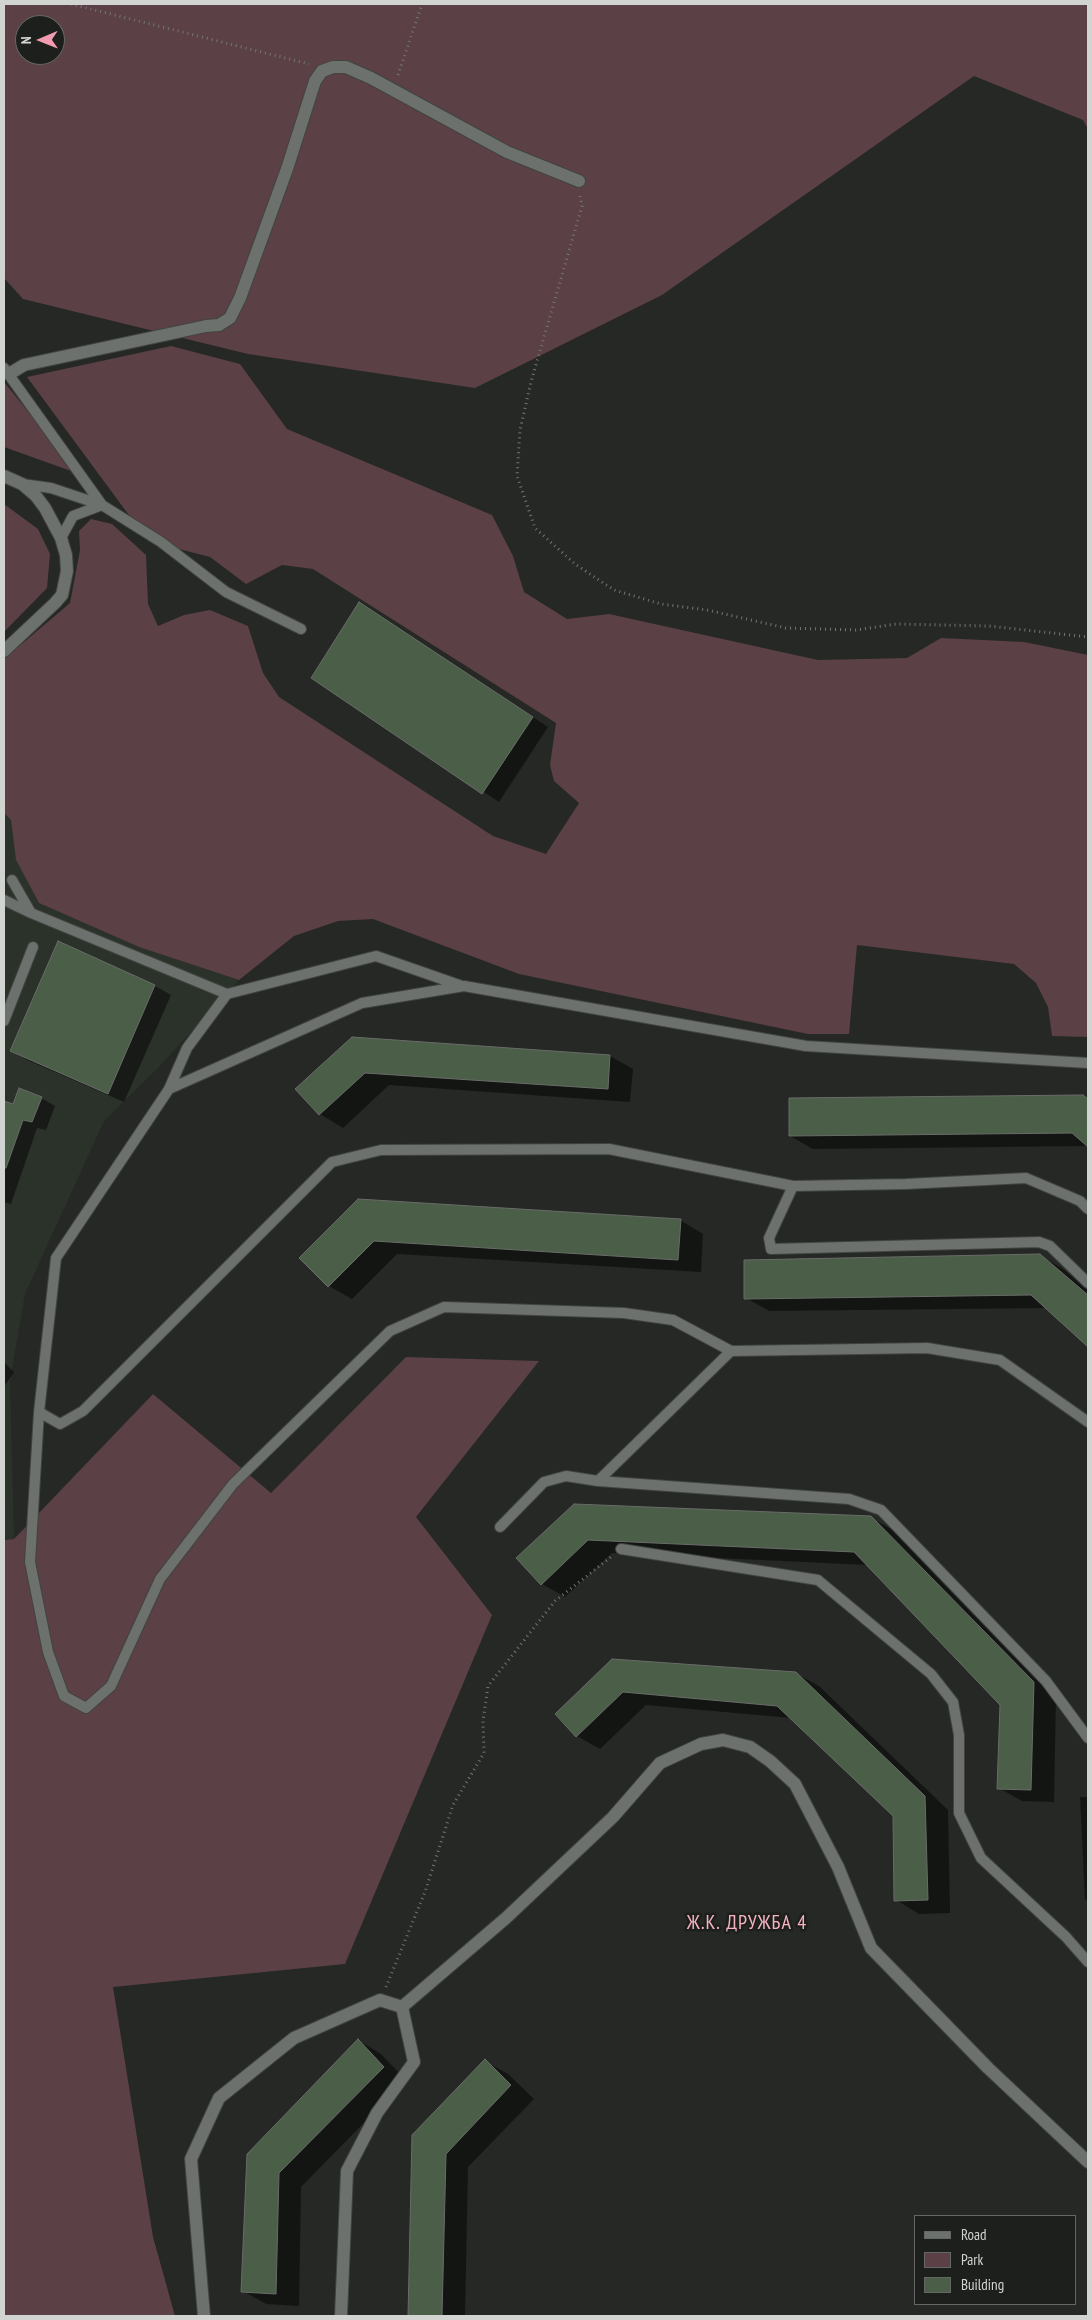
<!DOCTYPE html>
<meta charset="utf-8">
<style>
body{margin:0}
#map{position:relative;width:1092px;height:2320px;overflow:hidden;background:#252825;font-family:"PT Sans Narrow",sans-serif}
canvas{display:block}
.frame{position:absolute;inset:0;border:5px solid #d2d4d1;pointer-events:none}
.legend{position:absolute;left:914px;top:2215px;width:162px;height:90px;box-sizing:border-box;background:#1c1f1b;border:1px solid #656764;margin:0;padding:6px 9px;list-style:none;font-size:15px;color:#d2d4d1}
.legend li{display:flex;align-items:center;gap:10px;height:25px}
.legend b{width:25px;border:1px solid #656764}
.north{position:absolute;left:15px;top:15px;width:50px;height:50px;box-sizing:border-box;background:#1c1f1b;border:1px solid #656764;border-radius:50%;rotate:269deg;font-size:14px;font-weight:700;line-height:20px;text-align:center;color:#d2d4d1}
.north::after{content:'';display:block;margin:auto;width:18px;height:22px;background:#f29aaf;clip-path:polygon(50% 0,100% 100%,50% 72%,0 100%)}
</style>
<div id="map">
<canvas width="1092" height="2320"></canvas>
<div class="frame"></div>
<ul class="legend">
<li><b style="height:6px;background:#6d716d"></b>Road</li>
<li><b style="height:14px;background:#5b4046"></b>Park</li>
<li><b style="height:14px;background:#4b5e48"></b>Building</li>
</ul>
<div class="north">N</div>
</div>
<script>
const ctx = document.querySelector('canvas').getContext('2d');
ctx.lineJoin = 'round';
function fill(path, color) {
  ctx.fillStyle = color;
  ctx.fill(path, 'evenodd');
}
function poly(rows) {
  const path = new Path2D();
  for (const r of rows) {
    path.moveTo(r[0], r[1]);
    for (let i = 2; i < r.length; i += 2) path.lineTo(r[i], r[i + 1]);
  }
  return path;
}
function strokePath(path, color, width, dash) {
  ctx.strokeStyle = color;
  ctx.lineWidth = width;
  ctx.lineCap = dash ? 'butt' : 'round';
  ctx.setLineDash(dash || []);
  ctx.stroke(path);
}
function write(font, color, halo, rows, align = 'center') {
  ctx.font = font + ' "PT Sans Narrow",sans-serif';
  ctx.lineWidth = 5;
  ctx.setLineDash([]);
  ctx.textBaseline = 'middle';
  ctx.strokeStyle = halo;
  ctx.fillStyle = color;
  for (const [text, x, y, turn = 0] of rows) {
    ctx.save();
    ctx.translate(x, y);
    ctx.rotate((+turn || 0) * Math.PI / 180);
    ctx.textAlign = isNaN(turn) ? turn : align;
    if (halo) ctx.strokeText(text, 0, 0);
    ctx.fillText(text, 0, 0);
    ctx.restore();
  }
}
const built = poly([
 [4,813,11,820,16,860,39,903,139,947,239,980,157,1069,104,1121,25,1294,10,1381,14,1539,4,1540]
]);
const green = poly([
 [4,4,1088,4,1088,129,1083,120,974,76,662,295,475,388,248,354,23,299,4,278],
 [25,25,55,25,55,55,25,55],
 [171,346,240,364,287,429,492,515,513,556,524,592,567,619,609,614,818,660,907,658,941,638,1024,642,1088,655,1088,1037,1052,1036,1048,1007,1036,983,1014,964,857,945,849,1034,808,1034,519,974,373,919,338,921,294,936,239,980,139,947,39,903,16,860,11,820,4,813,4,659,70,603,80,550,79,531,91,519,112,524,146,555,148,604,158,626,184,615,210,610,248,626,263,673,279,697,493,836,546,854,579,803,554,781,550,765,556,723,313,569,282,565,246,584,210,557,148,541,27,377],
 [4,382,22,404,85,476,4,447],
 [4,504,38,529,50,554,47,588,4,632],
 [406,1357,539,1361,416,1517,492,1615,345,1964,113,1987,153,2237,175,2316,4,2316,4,1540,14,1539,153,1394,271,1493]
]);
const shadow = poly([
 [375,613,548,727,499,802,313,678],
 [58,943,155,986,171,995,124,1102,27,1060,11,1051],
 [352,1038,610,1056,633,1069,630,1102,389,1085,343,1128,320,1114,297,1089],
 [1082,1096,1088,1099,1088,1146,813,1149,790,1136],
 [41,1098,55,1106,46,1130,37,1128,11,1204,4,1202,4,1103,14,1106],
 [358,1201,680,1220,703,1234,701,1272,397,1254,352,1299,329,1286],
 [1039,1255,1063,1269,1088,1290,1088,1345,1047,1308,769,1311,746,1298],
 [4,1362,14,1372,4,1387],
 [574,1505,871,1518,895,1531,1056,1697,1054,1802,1022,1801,999,1788,1001,1704,867,1565,612,1553,565,1597,542,1584],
 [612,1661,795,1673,819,1686,948,1810,950,1913,919,1914,896,1900,894,1815,791,1718,646,1705,600,1749,577,1736],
 [1080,1797,1088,1797,1088,1902,1085,1899],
 [358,2040,381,2054,406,2080,301,2187,299,2306,266,2304,243,2291,248,2154],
 [485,2061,508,2074,534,2099,468,2167,465,2316,409,2316,413,2136]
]);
const building = poly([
 [359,602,533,717,482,794,311,678,359,602],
 [58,941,155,985,108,1094,10,1051,58,941],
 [352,1037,610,1055,608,1089,365,1073,319,1115,295,1089,352,1037],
 [19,1088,42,1097,32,1122,23,1120,6,1168,4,1168,4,1101,13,1104,19,1088],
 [1083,1095,1088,1099,1088,1147,1072,1133,789,1136,789,1098,1083,1095],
 [358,1199,681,1219,678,1260,374,1241,328,1287,299,1258,358,1199],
 [1040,1254,1088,1295,1088,1347,1031,1295,744,1299,744,1260,1040,1254],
 [574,1504,871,1516,1034,1682,1031,1790,997,1789,1000,1705,854,1552,588,1540,541,1585,516,1558,574,1504],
 [612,1659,796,1672,925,1796,928,1900,894,1901,893,1816,777,1706,623,1692,576,1737,555,1714,612,1659],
 [358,2039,384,2067,279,2173,276,2294,241,2292,247,2154,358,2039],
 [485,2059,511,2085,446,2154,442,2316,408,2316,412,2135,485,2059]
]);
const path = poly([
 [71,4,309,64],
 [398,75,422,4],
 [580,196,582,206,531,382,520,430,517,476,535,528,575,564,614,590,661,604,707,610,786,628,856,630,896,624,989,626,1088,637],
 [386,1987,425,1892,453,1805,484,1753,483,1721,488,1686,555,1601,611,1557]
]);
const service = poly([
 [4,368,102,505,73,516,61,538],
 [22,484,51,488,102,505,161,542,226,592,301,629],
 [12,880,31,913],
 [4,900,31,913,227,994],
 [4,1021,33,947],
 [1088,1063,806,1046,464,986,362,1003,169,1089,56,1258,39,1412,60,1424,83,1411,332,1162,381,1150,609,1149,793,1186,906,1184,1026,1178,1080,1201,1088,1209],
 [169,1089,187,1048,227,994,376,956,462,986],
 [793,1186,769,1238,771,1249,1039,1242,1050,1246,1088,1283],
 [39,1412,30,1562,48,1652,64,1696,86,1708,111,1686,160,1579,233,1484,390,1331,444,1307,624,1313,673,1320,731,1351,927,1348,1000,1360,1088,1422],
 [598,1481,731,1351],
 [500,1527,544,1482,566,1476,598,1481,849,1499,881,1510,1046,1681,1088,1738],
 [621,1549,818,1580,931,1674,953,1702,959,1735,959,1813,981,1858,1066,1937,1088,1962]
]);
const minor = poly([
 [9,374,24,365,206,326,219,325,230,318,240,298,287,169,315,81,322,71,333,67,346,67,371,78,507,152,579,181],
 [402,2007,506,1918,613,1817,660,1763,701,1744,723,1740,750,1747,770,1761,795,1784,838,1867,871,1948,988,2068,1088,2162],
 [204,2316,191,2159,219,2098,294,2038,380,2000,402,2007],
 [341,2316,347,2171,377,2113,414,2062,402,2007]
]);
const secondary = poly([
 [4,476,22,484,36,496,45,508,61,538,66,555,67,571,62,595,55,603,4,651]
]);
const neighbourhoodNames = [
 ["Ж.К. ДРУЖБА 4",747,1923]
];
fill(built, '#2b322a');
fill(green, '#5b4046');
fill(shadow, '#0007');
fill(building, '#4b5e48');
strokePath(building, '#696c68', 1);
strokePath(service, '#414441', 12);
strokePath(minor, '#414441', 14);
strokePath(secondary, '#414441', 14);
strokePath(path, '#737673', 3, [1, 4]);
strokePath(service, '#6d716d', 10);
strokePath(minor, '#6d716d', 12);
strokePath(secondary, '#6d716d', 12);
ctx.letterSpacing = '1px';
write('20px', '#f5b2c1', '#1c1f1b', neighbourhoodNames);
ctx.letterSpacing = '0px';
</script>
